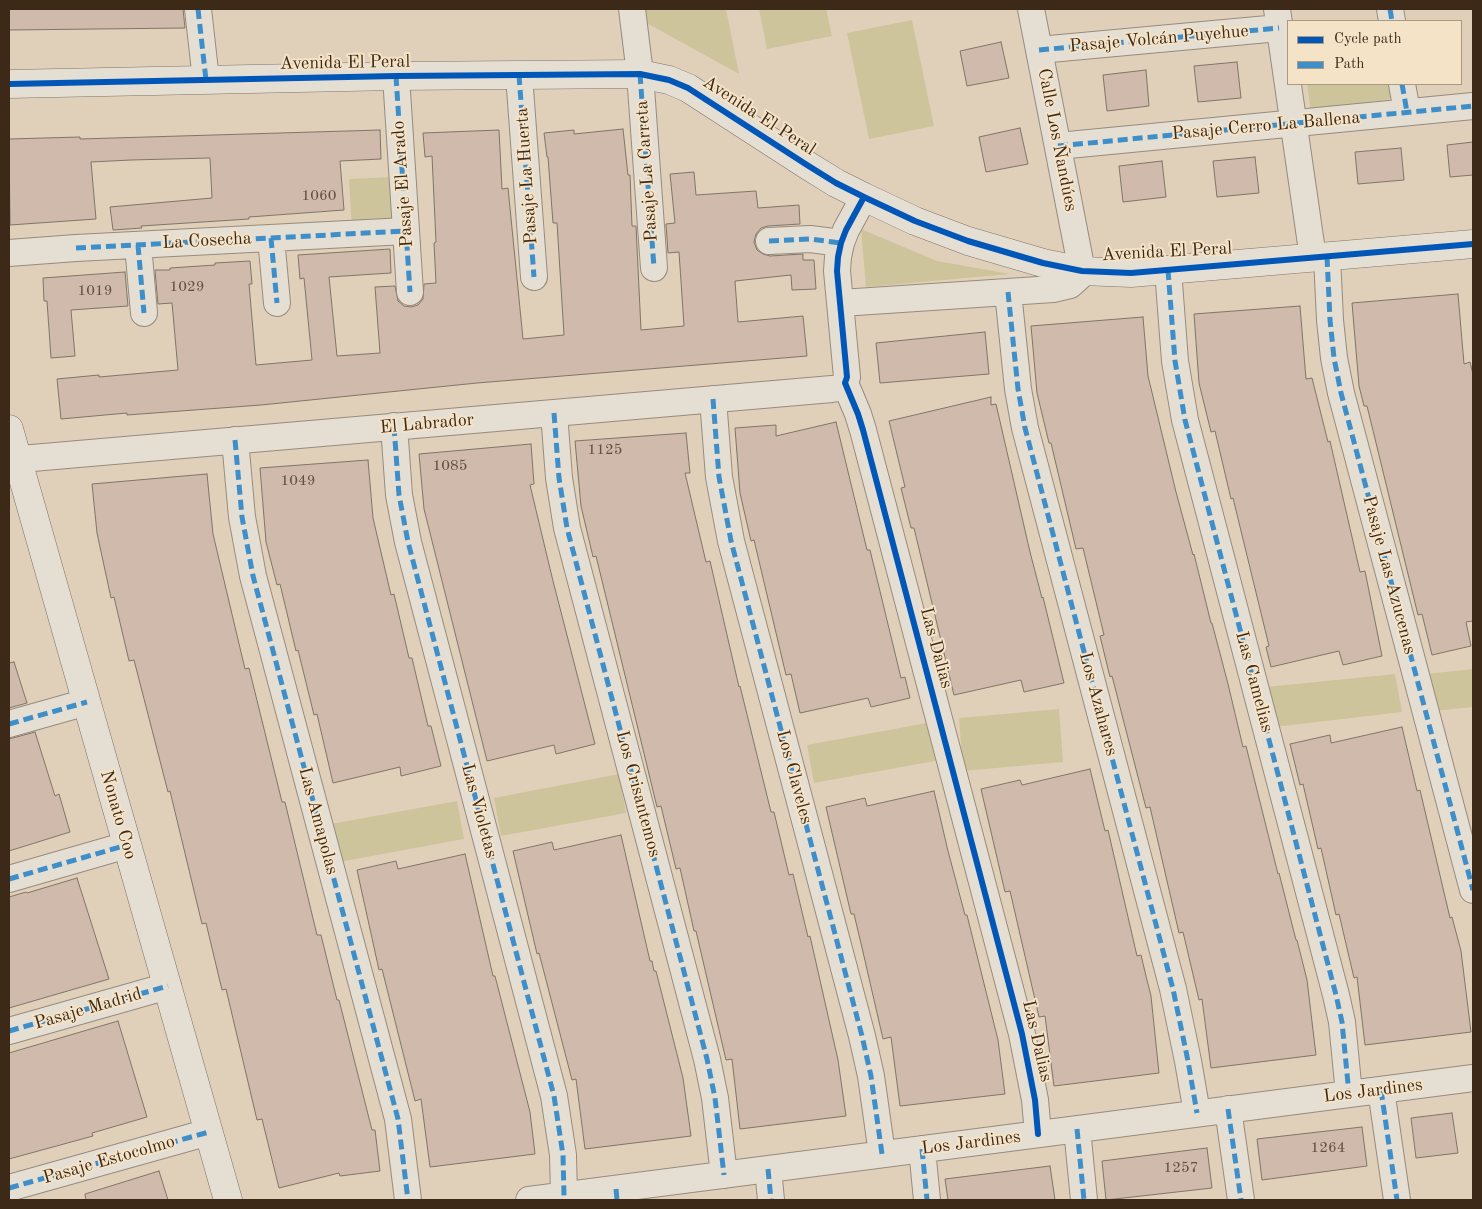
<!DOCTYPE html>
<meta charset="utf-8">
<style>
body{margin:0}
#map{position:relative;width:1482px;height:1209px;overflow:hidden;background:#e0d0ba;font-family:"Old Standard TT",serif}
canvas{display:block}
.frame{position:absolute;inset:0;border:10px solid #3c2918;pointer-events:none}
.legend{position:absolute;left:1287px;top:20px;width:175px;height:65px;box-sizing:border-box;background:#f5e3c8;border:1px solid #ab9982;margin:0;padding:6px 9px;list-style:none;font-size:15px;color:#3c2918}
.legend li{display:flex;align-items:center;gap:10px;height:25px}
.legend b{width:25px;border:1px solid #ab9982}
</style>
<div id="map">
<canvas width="1482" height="1209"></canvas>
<div class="frame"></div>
<ul class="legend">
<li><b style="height:6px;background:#0057b8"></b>Cycle path</li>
<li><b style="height:6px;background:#3e8fc9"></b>Path</li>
</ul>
</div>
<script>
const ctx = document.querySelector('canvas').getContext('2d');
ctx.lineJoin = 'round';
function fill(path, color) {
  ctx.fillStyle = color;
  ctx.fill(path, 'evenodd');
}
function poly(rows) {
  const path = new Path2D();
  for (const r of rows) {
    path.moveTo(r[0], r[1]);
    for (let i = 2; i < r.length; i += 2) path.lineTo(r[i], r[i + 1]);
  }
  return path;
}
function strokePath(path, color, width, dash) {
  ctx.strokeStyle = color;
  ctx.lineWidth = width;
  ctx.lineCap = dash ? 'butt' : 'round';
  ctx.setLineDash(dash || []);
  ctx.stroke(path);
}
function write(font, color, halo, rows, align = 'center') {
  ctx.font = font + ' "Old Standard TT",serif';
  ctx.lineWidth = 4;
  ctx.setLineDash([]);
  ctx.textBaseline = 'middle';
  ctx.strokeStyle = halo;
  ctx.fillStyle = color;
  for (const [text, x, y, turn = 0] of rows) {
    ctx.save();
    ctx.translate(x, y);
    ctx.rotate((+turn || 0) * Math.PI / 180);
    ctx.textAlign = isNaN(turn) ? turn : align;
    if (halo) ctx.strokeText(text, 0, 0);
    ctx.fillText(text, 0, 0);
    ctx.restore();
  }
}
const green = poly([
 [641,9,726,9,739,74,643,21],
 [759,9,826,9,832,36,767,49],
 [912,20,934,126,869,139,847,33],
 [1307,84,1391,84,1393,99,1311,111],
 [393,177,395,226,352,228,349,179],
 [861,229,937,261,1010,274,866,287],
 [1473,669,1473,707,1434,711,1426,674],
 [1395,674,1402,712,1275,727,1266,687],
 [1059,709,1063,762,963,771,959,718],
 [932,722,940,760,814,783,807,745],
 [619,774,626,813,501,836,494,798],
 [457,801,464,839,339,862,331,824]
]);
const building = poly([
 [9,9,183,9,185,28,9,30,9,9],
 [1001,42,1009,78,967,86,960,51,1001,42],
 [1237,62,1241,98,1198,102,1194,66,1237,62],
 [1146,70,1149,106,1107,111,1103,75,1146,70],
 [1020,128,1028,164,986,172,979,137,1020,128],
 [623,129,628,175,630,175,632,226,636,226,641,330,684,326,679,252,668,253,666,224,675,223,670,174,694,172,696,195,756,191,758,208,799,205,800,224,768,226,761,228,756,234,754,242,757,250,763,254,770,256,803,254,803,260,814,260,816,289,792,290,791,275,735,281,738,322,803,316,807,356,477,383,261,405,127,415,127,413,61,419,57,379,99,375,99,377,178,370,172,303,158,304,155,270,170,270,170,268,215,265,215,263,250,261,252,284,249,284,256,365,312,360,304,278,300,279,298,255,390,249,391,273,329,277,337,356,380,353,375,287,395,286,398,301,404,306,411,307,418,305,423,299,424,284,436,283,434,243,436,242,432,156,425,157,423,133,499,130,502,189,508,188,523,339,564,335,557,223,553,223,548,157,547,157,544,133,574,130,574,134,623,129],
 [380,130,381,159,340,161,344,210,249,217,249,219,141,226,142,228,113,230,110,207,212,198,210,158,131,160,91,162,96,219,10,225,9,139,80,137,80,139,380,130],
 [1473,142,1473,175,1450,177,1447,145,1473,142],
 [1401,148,1404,180,1358,184,1355,152,1401,148],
 [1255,157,1259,193,1217,197,1213,161,1255,157],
 [1162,161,1166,197,1123,202,1119,166,1162,161],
 [125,272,128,306,71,310,75,356,51,358,47,301,44,301,43,278,125,272],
 [1458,294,1464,364,1470,362,1473,374,1473,621,1466,622,1471,646,1432,655,1422,614,1418,615,1367,406,1364,406,1359,386,1352,303,1458,294],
 [1300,306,1306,379,1312,378,1328,442,1330,441,1360,572,1365,571,1382,656,1343,665,1339,651,1271,667,1266,647,1269,646,1233,498,1231,499,1215,431,1211,432,1199,383,1194,314,1300,306],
 [1143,317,1148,376,1176,492,1193,555,1194,554,1211,623,1212,623,1228,684,1243,747,1246,746,1278,874,1279,873,1296,940,1297,940,1307,980,1316,1055,1211,1068,1202,999,1199,1000,1183,932,1179,933,1150,807,1146,808,1112,676,1110,677,1100,636,1104,635,1083,548,1076,549,1051,443,1049,443,1037,393,1031,326,1143,317],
 [985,332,989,374,880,383,876,343,985,332],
 [991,397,991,405,996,404,1030,552,1042,598,1043,597,1064,683,1024,692,1021,680,954,695,914,528,911,528,901,488,905,487,889,421,991,397],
 [836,422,867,550,870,550,901,678,905,677,910,698,871,707,868,698,800,713,791,674,786,675,754,540,751,541,740,493,735,428,776,425,776,436,836,422],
 [686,433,690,473,685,473,706,562,710,561,739,687,740,686,771,812,774,812,789,875,793,874,808,937,810,936,838,1060,846,1116,740,1129,732,1059,726,1060,696,931,694,931,680,868,676,869,661,806,657,807,596,556,593,557,581,506,575,441,686,433],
 [531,444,534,484,530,485,553,581,595,744,556,754,554,745,487,761,424,509,419,454,531,444],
 [368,460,373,518,391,595,394,594,409,658,412,658,428,726,431,726,441,766,401,776,400,767,333,783,317,714,314,715,298,650,296,651,280,584,277,585,266,542,260,468,368,460],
 [207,474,213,534,245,669,249,668,282,802,285,802,317,935,321,935,337,1000,339,1000,372,1130,375,1130,380,1171,340,1176,339,1173,279,1188,262,1119,257,1120,226,989,222,990,206,923,202,924,170,791,168,792,134,660,129,661,114,597,111,598,97,533,92,484,207,474],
 [14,662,27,703,9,708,9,663,14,662],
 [1402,727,1417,791,1420,790,1450,918,1452,917,1461,951,1471,1032,1365,1045,1357,977,1354,978,1339,914,1336,915,1321,848,1318,849,1303,784,1300,785,1290,744,1330,735,1331,743,1402,727],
 [35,732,55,796,59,794,70,832,9,851,9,739,35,732],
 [1090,769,1105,831,1108,830,1137,956,1141,955,1146,976,1151,996,1159,1073,1054,1086,1045,1016,1039,1017,1010,891,1005,892,981,789,1020,780,1022,785,1090,769],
 [934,791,948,851,965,915,967,915,998,1040,1005,1094,900,1106,891,1037,883,1039,863,952,854,914,851,914,826,807,865,798,867,806,934,791],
 [621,835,650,961,652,961,654,971,656,971,683,1078,691,1136,585,1149,576,1079,572,1080,539,953,537,954,513,851,552,842,554,850,621,835],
 [465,854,493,976,495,976,530,1112,535,1154,430,1167,421,1099,415,1101,382,969,379,970,357,870,396,861,398,869,465,854],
 [77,878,109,979,9,1008,9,897,26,892,27,893,77,878],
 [118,1021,147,1117,92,1133,93,1136,9,1159,9,1053,118,1021],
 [1452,1113,1458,1153,1416,1158,1411,1118,1452,1113],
 [1362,1127,1367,1166,1262,1180,1257,1139,1362,1127],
 [1207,1148,1212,1188,1106,1200,1102,1161,1207,1148],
 [1050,1166,1055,1200,948,1200,945,1179,1050,1166],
 [159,1171,168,1200,86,1200,85,1194,159,1171]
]);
const street = poly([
 [198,9,206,80],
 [632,9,640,74,654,268],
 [1277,9,1313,258],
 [1390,9,1392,21],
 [1039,50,1279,28],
 [519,75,534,277],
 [396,76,410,292],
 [1402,84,1407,112],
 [1058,146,1473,106],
 [864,197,846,230,841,243,838,257,837,271,847,377,845,383,858,414,863,430,1022,1034,1035,1100,1038,1134],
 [271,238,277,303],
 [769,241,810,239,841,243],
 [138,245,144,313],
 [9,253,76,248,406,231],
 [1327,257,1330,320,1334,358,1341,393,1473,890],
 [1168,270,1175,361,1185,420,1336,995,1342,1022,1349,1094],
 [1008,292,1018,389,1025,428,1173,989,1188,1061,1197,1113],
 [841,303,1053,289,1070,285,1080,276,1082,271,1031,9],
 [713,399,719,477,731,541,862,1036,871,1076,882,1154],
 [554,413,559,478,567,528,707,1059,715,1098,724,1175],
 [394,426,399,495,408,542,554,1096,563,1155,564,1196],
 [235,440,242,517,253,576,398,1119,408,1200],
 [9,460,832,389,839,388,845,383],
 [9,724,87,702],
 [9,879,127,845],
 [9,1031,168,986],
 [1381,1090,1397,1200],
 [1228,1109,1241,1200],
 [1077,1129,1084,1200],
 [922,1149,927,1200],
 [768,1169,771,1200],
 [9,1188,209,1132],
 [529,1200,1473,1078]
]);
const secondary = poly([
 [9,84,396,76,640,74,669,80,688,88,807,165,836,183,864,197,915,221,968,241,1043,263,1082,271,1131,273,1473,244],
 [9,429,228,1200]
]);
const quiet = poly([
 [198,9,206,80],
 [1390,9,1392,21],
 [1039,50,1279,28],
 [640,74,654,268],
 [519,75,534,277],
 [396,76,410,292],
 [1402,84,1407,112],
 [1058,146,1473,106],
 [271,238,277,303],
 [769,241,810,239,841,243],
 [138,245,144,313],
 [76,248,406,231],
 [1327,257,1330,320,1334,358,1341,393,1473,890],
 [1168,270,1175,361,1185,420,1336,995,1342,1022,1349,1094],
 [1008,292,1018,389,1025,428,1173,989,1188,1061,1197,1113],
 [713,399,719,477,731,541,862,1036,871,1076,882,1154],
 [554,413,559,478,567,528,707,1059,715,1098,724,1175],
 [394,426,399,495,408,542,554,1096,563,1155,564,1196],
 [235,440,242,517,253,576,398,1119,408,1200],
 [9,724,87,702],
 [9,879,127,845],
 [9,1031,168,986],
 [1381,1090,1397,1200],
 [1228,1109,1241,1200],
 [1077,1129,1084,1200],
 [922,1149,927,1200],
 [768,1169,771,1200],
 [9,1188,209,1132],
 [616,1189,617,1200]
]);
const cycleway = poly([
 [9,84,396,76,640,74,669,80,688,88,807,165,836,183,864,197,915,221,968,241,1043,263,1082,271,1131,273,1473,244],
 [864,197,846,230,841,243,838,257,837,271,847,377,845,383,858,414,863,430,1022,1034,1035,1100,1038,1134]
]);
const numberNames = [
 ["1060",319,196],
 ["1029",187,287],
 ["1019",95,291],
 ["1125",605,450],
 ["1085",450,466],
 ["1049",298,481],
 ["1264",1328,1148],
 ["1257",1181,1168]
];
const streetNames = [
 ["Pasaje Volcán Puyehue",1159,39,-5],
 ["Avenida El Peral",345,63,-1],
 ["Avenida El Peral",759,116,33],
 ["Pasaje Cerro La Ballena",1266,126,-5],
 ["Calle Los Ñandúes",1057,140,79],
 ["Pasaje La Carreta",647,171,-94],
 ["Pasaje La Huerta",527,176,-94],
 ["Pasaje El Arado",403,184,-94],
 ["La Cosecha",207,241,-3],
 ["Avenida El Peral",1167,252,-3],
 ["El Labrador",427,424,-5],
 ["Pasaje Las Azucenas",1389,575,75],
 ["Las Dalias",936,648,75],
 ["Las Camelias",1254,682,75],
 ["Los Azahares",1098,704,75],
 ["Los Claveles",794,777,75],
 ["Los Crisantemos",638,794,75],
 ["Las Violetas",479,811,75],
 ["Nonato Coo",118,815,74],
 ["Las Amapolas",318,821,75],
 ["Pasaje Madrid",88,1009,-16],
 ["Las Dalias",1037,1041,77],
 ["Los Jardines",1373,1091,-7],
 ["Los Jardines",971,1143,-7],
 ["Pasaje Estocolmo",109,1160,-16]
];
fill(green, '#cec49c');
fill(building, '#cfbaab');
strokePath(building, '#7f7568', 1);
strokePath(street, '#978b7d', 28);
strokePath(secondary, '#7f7568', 29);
strokePath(street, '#e5ded3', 26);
strokePath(secondary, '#e5ded3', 28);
strokePath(quiet, '#3e8fc9', 5, [10, 5]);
strokePath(cycleway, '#0057b8', 6);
write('15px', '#624e3e', null, numberNames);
write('18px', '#3c2918', '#f5e3c8', streetNames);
</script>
